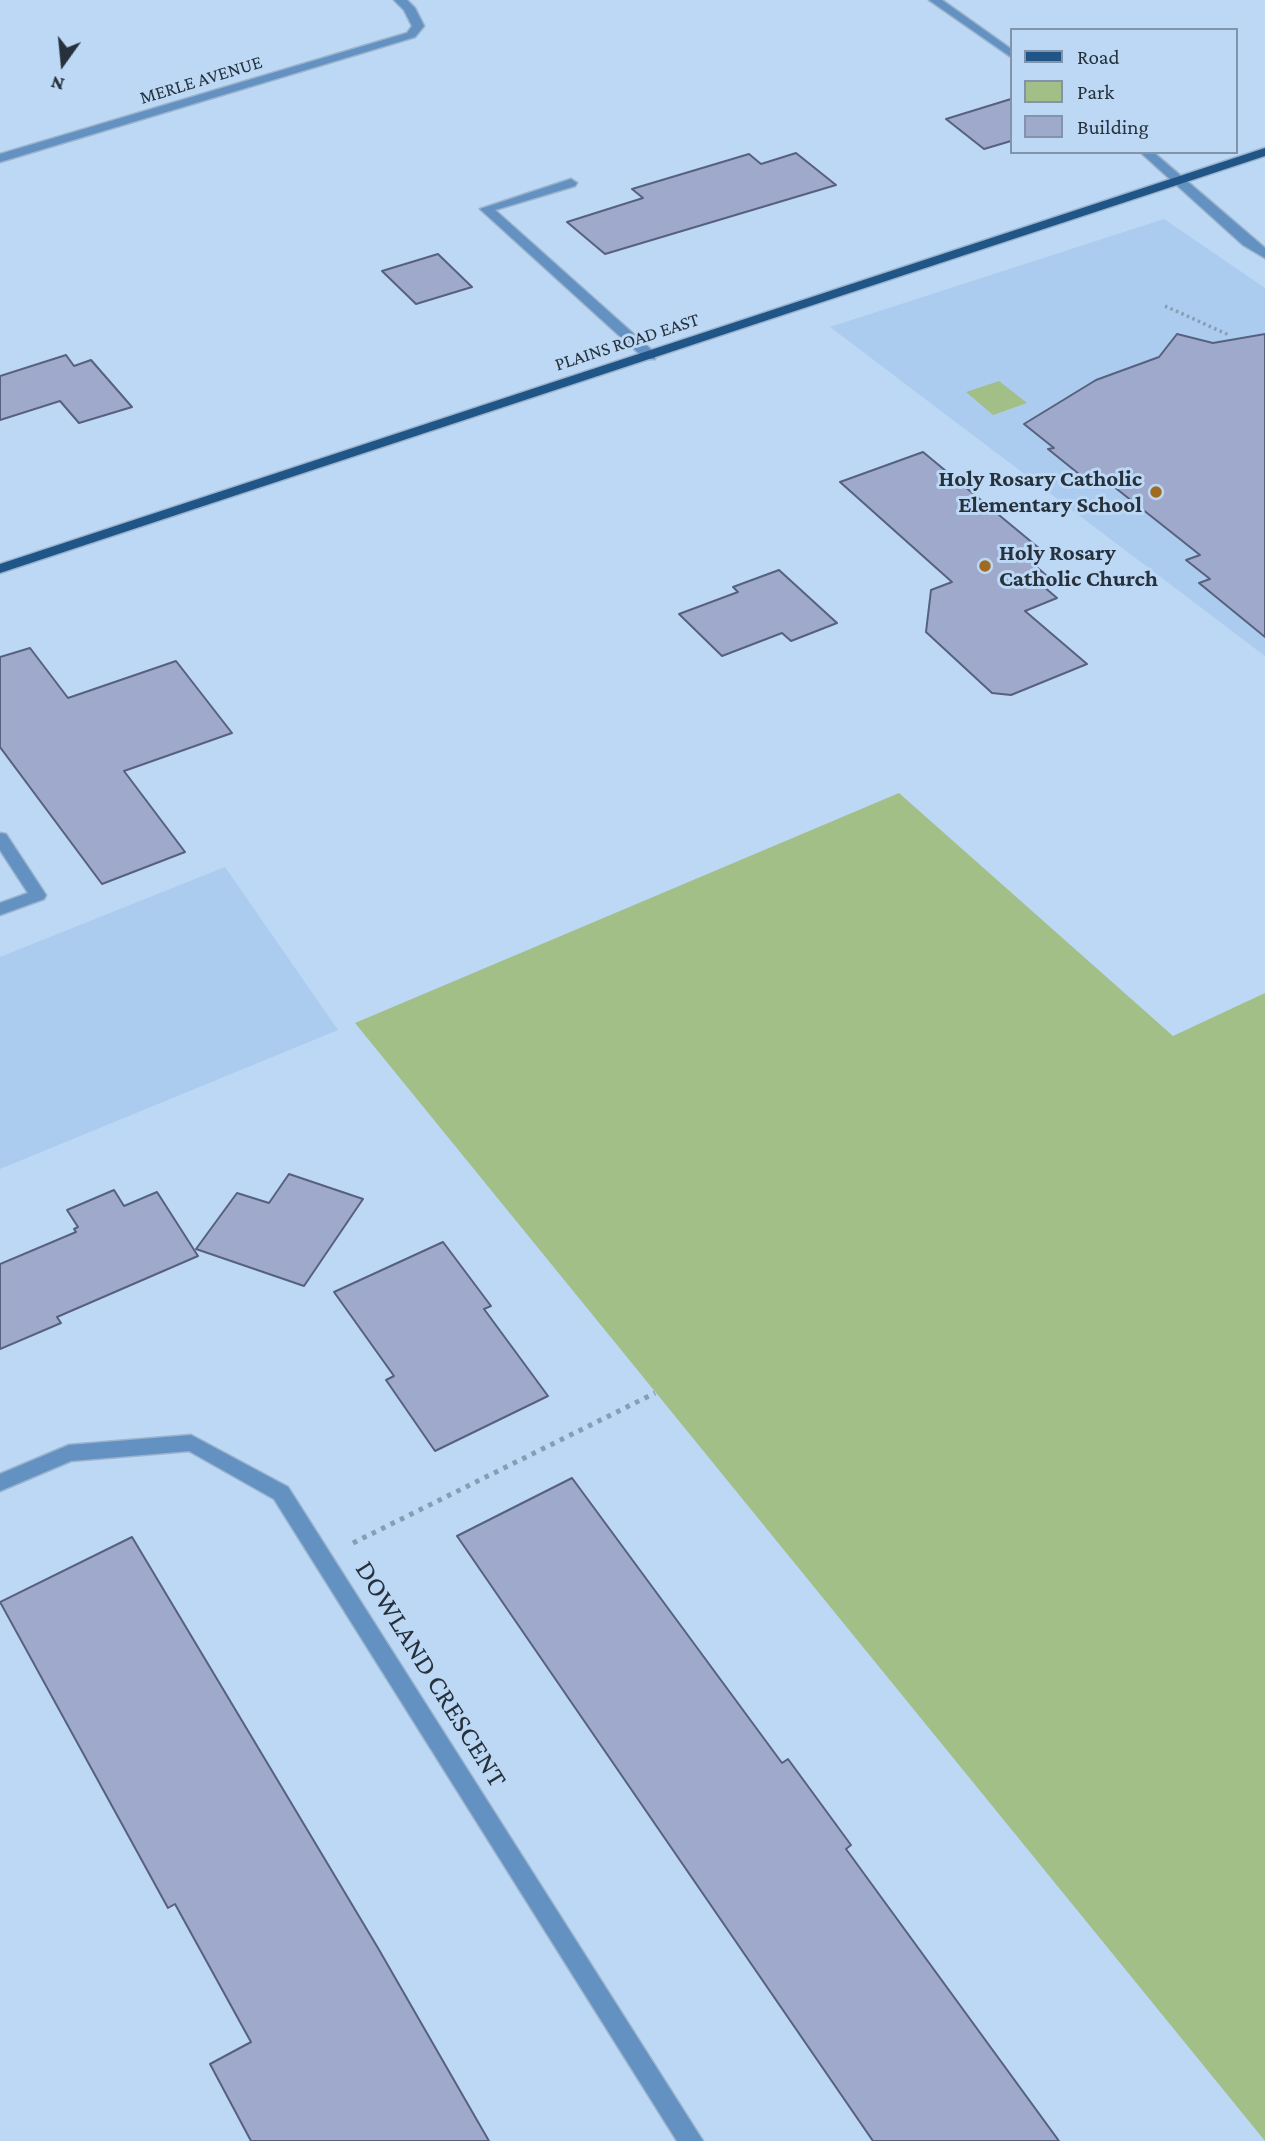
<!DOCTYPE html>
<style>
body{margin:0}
#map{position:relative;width:1265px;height:2141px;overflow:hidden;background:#bcd8f5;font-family:"Crimson Pro",serif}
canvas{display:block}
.legend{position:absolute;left:1010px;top:28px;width:228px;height:126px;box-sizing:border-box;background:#bcd8f5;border:2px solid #8095ab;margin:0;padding:9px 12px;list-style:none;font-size:21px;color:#26313c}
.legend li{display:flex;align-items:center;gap:14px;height:35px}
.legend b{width:35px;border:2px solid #8095ab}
.north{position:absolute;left:28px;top:28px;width:70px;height:70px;-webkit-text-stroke:5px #bcd8f5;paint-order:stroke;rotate:195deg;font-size:19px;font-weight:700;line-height:28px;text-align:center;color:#26313c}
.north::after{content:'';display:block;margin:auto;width:24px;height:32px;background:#26313c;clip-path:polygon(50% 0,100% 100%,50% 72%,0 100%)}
</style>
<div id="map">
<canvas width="1265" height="2141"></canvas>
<ul class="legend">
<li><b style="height:9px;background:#205587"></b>Road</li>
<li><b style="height:19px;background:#a2bf87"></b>Park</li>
<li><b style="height:19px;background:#9ea9cb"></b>Building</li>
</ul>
<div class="north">N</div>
</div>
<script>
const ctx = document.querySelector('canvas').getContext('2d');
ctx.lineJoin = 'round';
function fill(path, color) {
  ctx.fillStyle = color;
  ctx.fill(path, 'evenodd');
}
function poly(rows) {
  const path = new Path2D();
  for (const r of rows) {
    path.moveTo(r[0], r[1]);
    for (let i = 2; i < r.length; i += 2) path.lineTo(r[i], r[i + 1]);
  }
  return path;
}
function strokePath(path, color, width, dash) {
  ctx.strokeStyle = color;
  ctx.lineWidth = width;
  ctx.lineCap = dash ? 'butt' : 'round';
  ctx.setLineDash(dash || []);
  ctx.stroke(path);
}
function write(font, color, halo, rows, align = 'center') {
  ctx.font = font + ' "Crimson Pro",serif';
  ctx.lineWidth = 6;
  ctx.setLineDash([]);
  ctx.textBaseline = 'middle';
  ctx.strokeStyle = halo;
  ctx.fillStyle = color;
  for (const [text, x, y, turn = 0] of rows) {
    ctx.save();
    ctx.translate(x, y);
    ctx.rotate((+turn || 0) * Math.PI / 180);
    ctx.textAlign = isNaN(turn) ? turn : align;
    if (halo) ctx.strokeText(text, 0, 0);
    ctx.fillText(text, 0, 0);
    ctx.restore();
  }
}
const built = poly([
 [1164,219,1265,288,1265,656,830,327],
 [225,867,338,1030,0,1169,0,957]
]);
const green = poly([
 [999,381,1027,403,993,415,966,392],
 [899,793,1173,1036,1265,993,1265,2141,355,1023]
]);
const building = poly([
 [1011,99,1011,141,984,149,946,119,1011,99],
 [796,153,836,185,605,254,567,222,643,198,632,189,749,154,761,164,796,153],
 [438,254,472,287,416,304,382,271,438,254],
 [1177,334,1213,343,1265,334,1265,637,1199,583,1210,579,1186,560,1200,555,1108,482,1095,487,1048,449,1054,448,1024,424,1096,380,1159,357,1177,334],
 [66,355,74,366,91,360,132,407,79,423,60,401,0,420,0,376,66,355],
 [923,452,1040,549,1023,555,1047,576,1036,580,1057,598,1025,611,1087,664,1011,695,992,693,926,632,931,590,952,582,840,482,923,452],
 [779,570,837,623,791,641,782,633,722,656,679,614,738,592,733,587,779,570],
 [30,648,68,698,176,661,232,733,124,771,185,852,102,884,0,747,0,657,30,648],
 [289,1174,363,1199,304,1286,196,1249,237,1193,269,1203,289,1174],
 [114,1190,124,1206,157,1192,198,1256,57,1317,61,1323,0,1349,0,1264,76,1232,74,1229,78,1227,67,1210,114,1190],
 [443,1242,491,1306,484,1309,548,1396,435,1451,386,1380,394,1376,334,1292,443,1242],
 [572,1478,782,1763,788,1759,851,1845,846,1849,1059,2141,873,2141,457,1536,572,1478],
 [132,1537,378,1948,489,2141,251,2141,210,2064,251,2042,175,1904,168,1908,0,1602,132,1537]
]);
const pathFar1 = poly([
 [1165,306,1229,335]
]);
const path = poly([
 [353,1543,655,1393]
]);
const minor = poly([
 [394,0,407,0,415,8,424,26,415,37,0,162,0,154,407,33,412,26,404,10,394,0],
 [929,0,942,0,1011,49,1011,57,929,0],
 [1140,152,1153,152,1265,248,1265,258,1243,245,1140,152],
 [571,179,577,183,575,186,495,210,655,353,655,359,645,359,480,209,571,179],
 [0,833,6,834,46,895,44,899,0,915,0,903,28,893,0,850,0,833],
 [191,1435,288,1487,703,2141,677,2141,274,1499,189,1451,71,1461,0,1491,0,1474,69,1445,191,1435]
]);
const major = poly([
 [1265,148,1265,156,0,573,0,564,1265,148]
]);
const markers = [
 [1156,492,7,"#9f6b23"],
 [985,566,7,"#9f6b23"]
];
const farStreetnames = [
 ["MERLE AVENUE",201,80,-17],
 ["PLAINS ROAD EAST",627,342,-18]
];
const poiNames = [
 ["Holy Rosary Catholic",1142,479],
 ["Elementary School",1142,505],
 ["Holy Rosary",999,553,"left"],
 ["Catholic Church",999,579,"left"]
];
const nearStreetnames = [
 ["DOWLAND CRESCENT",431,1674,58]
];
fill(built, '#abccef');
fill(green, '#a2bf87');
fill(building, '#9ea9cb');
strokePath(building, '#57617f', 2);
strokePath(minor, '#9bb3cc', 3);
strokePath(major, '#9bb3cc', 3);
strokePath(pathFar1, '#879db3', 3.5, [2.5, 3.5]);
strokePath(path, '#879db3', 5, [4.5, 6]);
fill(minor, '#6391c1');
fill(major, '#205587');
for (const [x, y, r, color] of markers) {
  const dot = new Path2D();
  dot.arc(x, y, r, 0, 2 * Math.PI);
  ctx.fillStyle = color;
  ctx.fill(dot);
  strokePath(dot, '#bcd8f5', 2.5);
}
write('19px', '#26313c', '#bcd8f5', farStreetnames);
write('bold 23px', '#26313c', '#bcd8f5', poiNames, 'right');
write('28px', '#26313c', '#bcd8f5', nearStreetnames);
</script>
